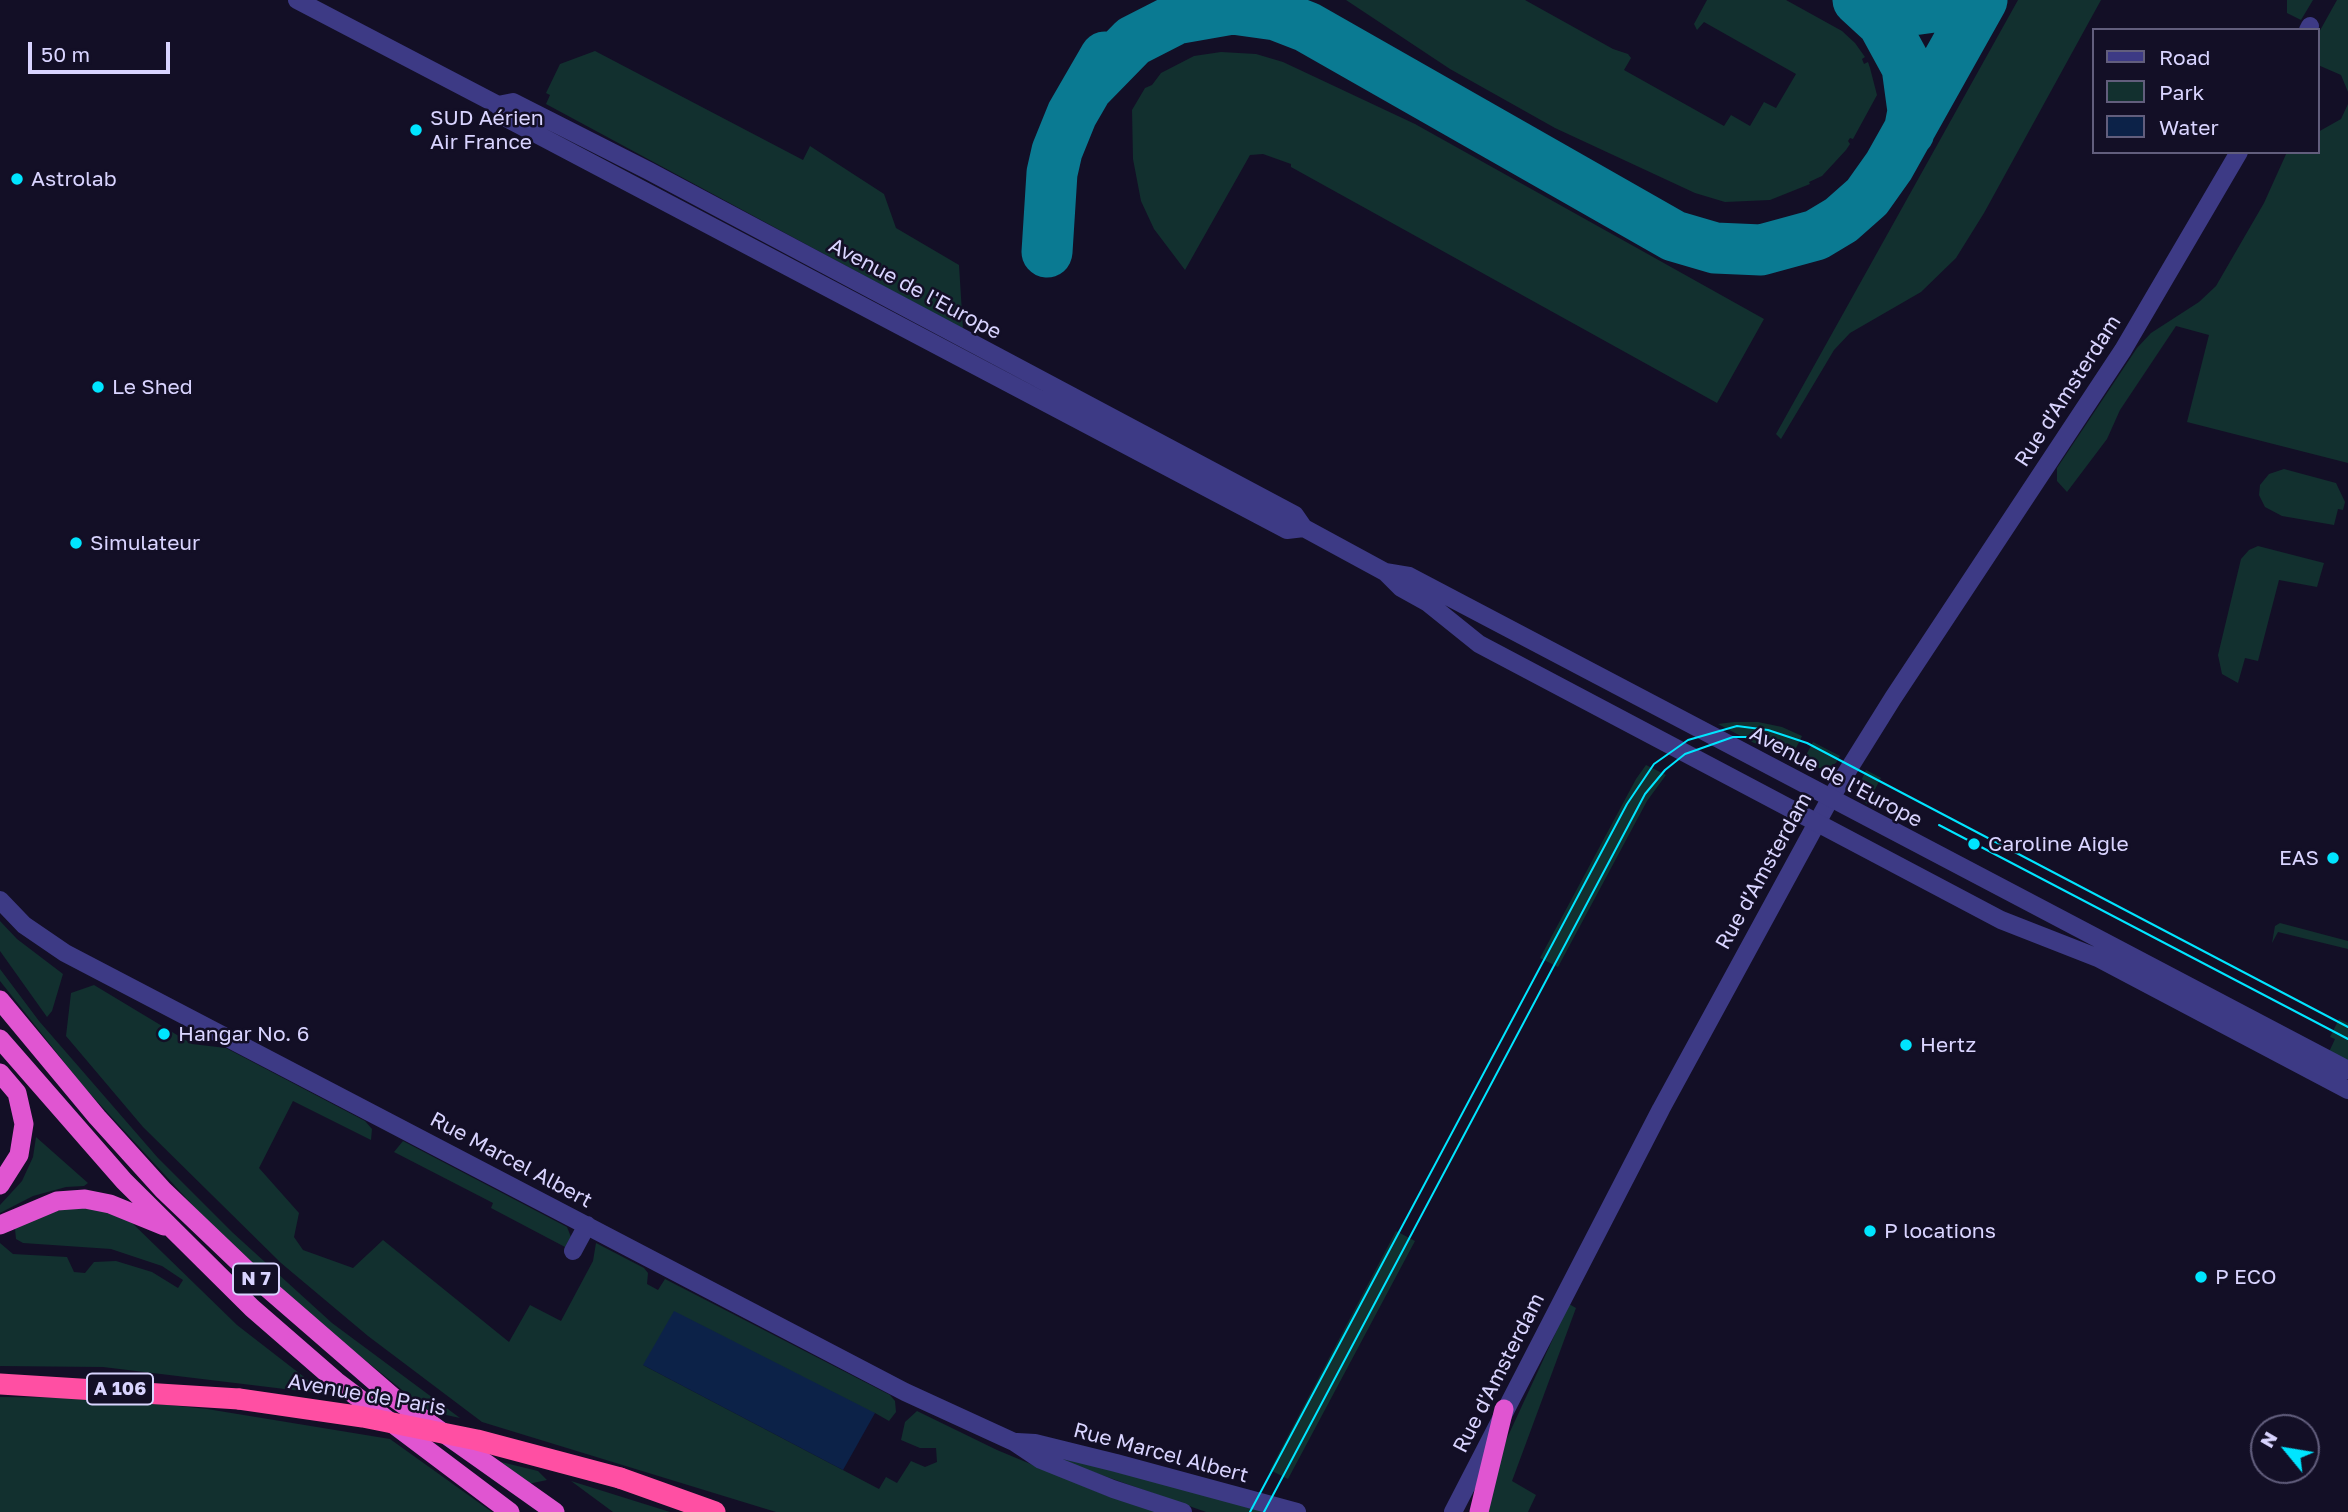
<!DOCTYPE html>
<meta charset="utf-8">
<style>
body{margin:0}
#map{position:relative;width:2348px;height:1512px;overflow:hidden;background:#130f26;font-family:"Golos Text",sans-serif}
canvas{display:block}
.legend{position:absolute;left:2092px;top:28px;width:228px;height:126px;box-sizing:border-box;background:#130f26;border:2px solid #625e7d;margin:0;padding:9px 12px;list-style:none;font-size:21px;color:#d9d4ff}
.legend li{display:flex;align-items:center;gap:14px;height:35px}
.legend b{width:35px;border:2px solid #625e7d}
.north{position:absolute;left:2250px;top:1414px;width:70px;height:70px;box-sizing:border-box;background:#130f26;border:2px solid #625e7d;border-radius:50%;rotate:300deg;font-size:19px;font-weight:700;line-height:28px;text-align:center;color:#d9d4ff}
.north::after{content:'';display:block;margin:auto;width:24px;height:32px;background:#00e5ff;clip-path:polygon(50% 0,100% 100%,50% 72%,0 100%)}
.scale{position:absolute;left:28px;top:42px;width:142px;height:32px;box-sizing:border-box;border:4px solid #d9d4ff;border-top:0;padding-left:9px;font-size:21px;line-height:24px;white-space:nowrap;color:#d9d4ff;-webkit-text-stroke:5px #130f26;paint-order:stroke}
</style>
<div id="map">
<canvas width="2348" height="1512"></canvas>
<ul class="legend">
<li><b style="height:9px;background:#3d3a85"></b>Road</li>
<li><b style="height:19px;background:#12302f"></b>Park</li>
<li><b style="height:19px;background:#0c2248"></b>Water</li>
</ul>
<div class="north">N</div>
<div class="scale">50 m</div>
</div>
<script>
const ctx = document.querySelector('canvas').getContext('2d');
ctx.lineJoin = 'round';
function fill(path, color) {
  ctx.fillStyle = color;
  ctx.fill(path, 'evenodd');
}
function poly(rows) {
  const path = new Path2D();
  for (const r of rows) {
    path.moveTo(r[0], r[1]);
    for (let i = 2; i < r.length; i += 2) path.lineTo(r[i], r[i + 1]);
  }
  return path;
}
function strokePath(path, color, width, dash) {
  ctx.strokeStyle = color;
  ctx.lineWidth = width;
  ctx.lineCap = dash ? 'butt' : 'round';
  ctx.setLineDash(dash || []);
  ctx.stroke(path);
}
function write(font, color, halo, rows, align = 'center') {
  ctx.font = font + ' "Golos Text",sans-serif';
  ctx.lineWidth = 5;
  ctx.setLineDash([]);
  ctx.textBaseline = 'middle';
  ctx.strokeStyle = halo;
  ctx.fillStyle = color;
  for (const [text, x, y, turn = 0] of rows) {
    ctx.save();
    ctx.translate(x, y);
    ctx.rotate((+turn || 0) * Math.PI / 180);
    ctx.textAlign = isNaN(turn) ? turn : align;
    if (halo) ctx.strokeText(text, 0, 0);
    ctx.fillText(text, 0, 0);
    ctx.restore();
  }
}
const green = poly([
 [1346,0,1525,0,1613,49,1628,54,1631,58,1624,70,1724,126,1731,115,1750,126,1764,102,1776,108,1796,74,1704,22,1697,30,1694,24,1707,0,1786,0,1842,31,1855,43,1865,57,1862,59,1864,64,1868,62,1870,68,1877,95,1853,139,1850,138,1848,141,1850,144,1846,150,1822,176,1809,182,1810,184,1770,200,1725,202,1695,193,1555,128,1450,69],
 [2018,0,2101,0,1984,213,1956,258,1921,292,1850,333,1834,350,1781,439,1776,434],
 [2313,0,2301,20,2287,13,2287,0],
 [2337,0,2348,0,2348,92,2341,75,2318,65,2318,34],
 [595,51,803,160,810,146,884,194,896,228,959,265,963,329,546,104,550,95,546,93,560,64],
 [1221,52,1256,54,1283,62,1415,124,1764,319,1717,403,1291,167,1291,164,1263,154,1250,155,1185,270,1154,229,1141,201,1133,159,1132,110,1145,88,1152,85,1161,73,1194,56],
 [2348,104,2348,463,2187,422,2209,335,2176,326,2120,410,2107,439,2067,492,2057,481,2057,468,2137,348,2151,333,2199,302,2216,286,2264,203,2287,152,2318,152,2318,132,2341,119],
 [2284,469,2336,483,2345,502,2343,510,2338,509,2334,525,2282,516,2265,507,2259,495,2260,485,2269,474],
 [2258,546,2324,563,2317,587,2279,580,2258,661,2245,658,2238,683,2222,674,2218,655,2241,559,2249,550],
 [1734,722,1758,722,1782,727,1802,736,1793,754,1754,743,1718,724],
 [1813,742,1840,756,1836,763,1824,770,1803,761],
 [1646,765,1666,775,1647,801,1558,967,1540,958,1636,779],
 [1866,770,1881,778,1867,804,1860,799,1857,790],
 [0,921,17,939,63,974,52,1011,47,1017,0,951],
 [2280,923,2348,941,2348,949,2278,932,2272,943,2275,926],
 [0,969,39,1021,158,1158,232,1232,332,1323,460,1418,428,1411,297,1305,198,1211,83,1086,0,981],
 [94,985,192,1044,226,1048,365,1121,372,1129,371,1140,293,1101,259,1168,299,1213,294,1237,303,1250,353,1268,383,1240,509,1342,530,1305,561,1321,593,1261,596,1243,644,1268,648,1273,647,1284,658,1290,665,1279,890,1395,895,1401,896,1412,889,1421,875,1413,643,1365,879,1489,886,1477,897,1483,911,1461,925,1467,937,1462,936,1448,920,1448,901,1440,905,1422,917,1411,997,1450,1105,1495,1161,1512,776,1512,482,1422,368,1336,281,1263,143,1127,66,1036,71,993],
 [2339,1019,2348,1023,2348,1062,2329,1052,2335,1039,2330,1037],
 [36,1137,88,1183,84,1186,66,1187,33,1196,0,1213,0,1205,22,1181,33,1157],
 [403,1141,567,1227,571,1237,565,1247,491,1208,493,1203,394,1152],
 [85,1205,127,1218,237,1325,326,1394,103,1367,0,1366,0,1243,13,1254,67,1257,74,1272,85,1273,94,1262,116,1261,152,1272,178,1288,183,1280,162,1266,111,1249,23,1243,16,1239,15,1229,18,1225,40,1214],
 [1396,1231,1415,1241,1288,1479,1270,1470],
 [1569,1304,1576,1308,1512,1481,1536,1495,1528,1512,1487,1512,1502,1449],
 [0,1397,99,1398,207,1409,390,1439,492,1512,0,1512],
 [1060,1458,1061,1457,1268,1512,1206,1512,1059,1460],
 [493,1460,538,1471,547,1480,528,1484],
 [571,1481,670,1512,613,1512]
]);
const water = poly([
 [674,1311,875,1413,843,1470,643,1365]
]);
const taxiway = poly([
 [1858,0,1883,23,1907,67,1913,111,1909,132],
 [1859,0,1883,9,1905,11,1941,6,1957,0],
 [1090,85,1133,41,1176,19,1233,9,1276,15,1307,27,1674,236,1715,248,1761,250,1816,235,1841,220,1867,197,1889,166,1982,0],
 [1047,252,1052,173,1057,151,1072,114,1105,57]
]);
const minor = poly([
 [2308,30,2310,26],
 [0,900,24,925,65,953,905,1392,1014,1442,1041,1460,1113,1489,1183,1512],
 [573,1251,587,1225],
 [1017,1442,1035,1443,1116,1463,1297,1512],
 [1453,1512,1661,1109,1830,799,1893,698,2123,350,2239,152]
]);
const tertiary = poly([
 [297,0,498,105,508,119,1287,530,1304,528],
 [498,105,513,102,649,171,1295,515,1304,528,1385,572,1409,576,2348,1070],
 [1385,572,1401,588,1428,603,1479,644,2001,920,2098,958,2348,1090]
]);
const trunk = poly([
 [0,1000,97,1117,163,1190,251,1274,394,1398,555,1512],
 [0,1039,124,1181,252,1308,336,1381,510,1512],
 [0,1073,17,1093,24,1124,19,1155,0,1185],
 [0,1225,57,1201,85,1199,110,1204,164,1226],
 [1479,1512,1504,1409]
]);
const motorway = poly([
 [0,1384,239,1399],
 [620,1478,715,1512]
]);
const tram = poly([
 [1939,825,2348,1039],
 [1250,1512,1627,804,1654,764,1688,740,1737,726,1768,730,1807,743,2348,1027],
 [1264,1512,1645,794,1665,770,1685,754,1733,737,1746,737]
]);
const motorwayBridge = poly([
 [239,1399,363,1417,477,1440,620,1478]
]);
const markers = [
 [416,130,7,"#00e5ff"],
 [17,179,7,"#00e5ff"],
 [98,387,7,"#00e5ff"],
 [76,543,7,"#00e5ff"],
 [1974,844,7,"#00e5ff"],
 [2333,858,7,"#00e5ff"],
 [164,1034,7,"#00e5ff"],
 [1906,1045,7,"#00e5ff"],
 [1870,1231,7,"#00e5ff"],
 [2201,1277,7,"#00e5ff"]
];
const shields = [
 [256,1279,46],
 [120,1389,66]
];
const shieldNames = [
 ["N 7",256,1279],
 ["A 106",120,1389]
];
const poiNames = [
 ["SUD Aérien",430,118],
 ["Air France",430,142],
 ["Astrolab",31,179],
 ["Le Shed",112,387],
 ["Simulateur",90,543],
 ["Caroline Aigle",1988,844],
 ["EAS",2319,858,"right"],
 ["Hangar No. 6",178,1034],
 ["Hertz",1920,1045],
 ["P locations",1884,1231],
 ["P ECO",2215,1277]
];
const streetNames = [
 ["Avenue de l'Europe",915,289,28],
 ["Rue d'Amsterdam",2068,391,-57],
 ["Avenue de l'Europe",1836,777,28],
 ["Rue d'Amsterdam",1764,871,-61],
 ["Rue Marcel Albert",511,1160,28],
 ["Rue d'Amsterdam",1499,1373,-63],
 ["Avenue de Paris",367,1395,10],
 ["Rue Marcel Albert",1161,1453,15]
];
fill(green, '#12302f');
fill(water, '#0c2248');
strokePath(taxiway, '#0a7a92', 51);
strokePath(minor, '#3d3a85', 18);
strokePath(tertiary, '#3d3a85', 18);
strokePath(trunk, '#e055d1', 19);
strokePath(motorway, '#ff4fa3', 21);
strokePath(tram, '#00e5ff', 2);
strokePath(motorwayBridge, '#ff4fa3', 21);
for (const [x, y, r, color] of markers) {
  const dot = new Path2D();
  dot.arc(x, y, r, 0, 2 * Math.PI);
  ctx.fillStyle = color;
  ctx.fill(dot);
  strokePath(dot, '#130f26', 2.5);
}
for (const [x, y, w] of shields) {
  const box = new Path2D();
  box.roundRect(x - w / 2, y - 15.5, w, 31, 5);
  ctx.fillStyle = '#130f26';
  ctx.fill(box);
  strokePath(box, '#d9d4ff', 2);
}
write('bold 19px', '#d9d4ff', null, shieldNames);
write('21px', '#d9d4ff', '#130f26', poiNames, 'left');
write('21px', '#d9d4ff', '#130f26', streetNames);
</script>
